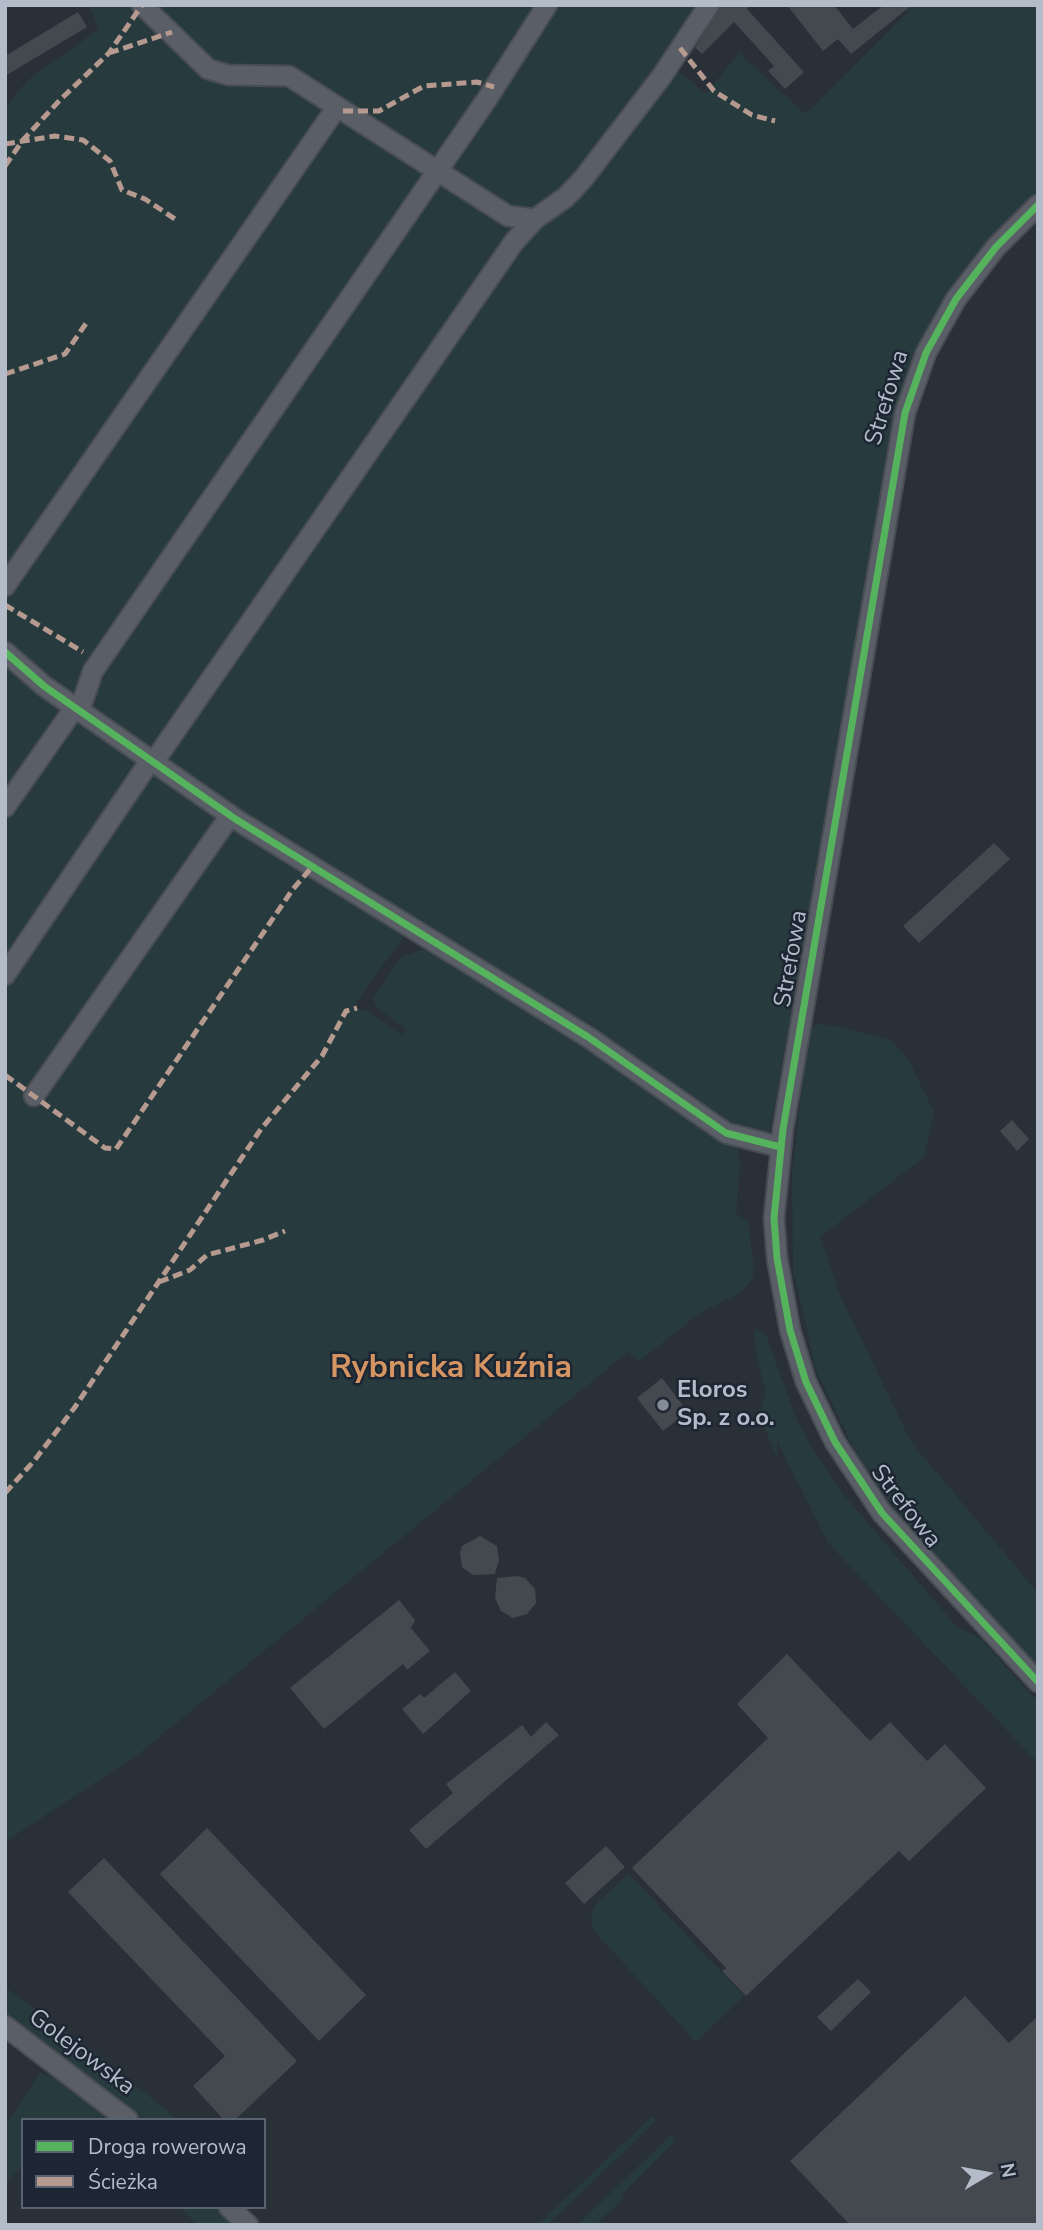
<!DOCTYPE html>
<meta charset="utf-8">
<style>
body{margin:0}
#map{position:relative;width:1043px;height:2230px;overflow:hidden;background:#2a3038;font-family:"Nunito Sans",sans-serif}
canvas{display:block}
.frame{position:absolute;inset:0;border:7px solid #b4bcc9;pointer-events:none}
.legend{position:absolute;left:21px;top:2118px;width:245px;height:91px;box-sizing:border-box;background:#1d2633;border:2px solid #59626f;margin:0;padding:9px 12px;list-style:none;font-size:21px;color:#b4bcc9}
.legend li{display:flex;align-items:center;gap:14px;height:35px}
.legend b{width:35px;border:2px solid #59626f}
.north{position:absolute;left:952px;top:2139px;width:70px;height:70px;-webkit-text-stroke:5px #1d2633;paint-order:stroke;rotate:80deg;font-size:19px;font-weight:700;line-height:28px;text-align:center;color:#b4bcc9}
.north::after{content:'';display:block;margin:auto;width:24px;height:32px;background:#b4bcc9;clip-path:polygon(50% 0,100% 100%,50% 72%,0 100%)}
</style>
<div id="map">
<canvas width="1043" height="2230"></canvas>
<div class="frame"></div>
<ul class="legend">
<li><b style="height:9px;background:#56b35d"></b>Droga rowerowa</li>
<li><b style="height:9px;background:#b69a8f"></b>Ścieżka</li>
</ul>
<div class="north">N</div>
</div>
<script>
const ctx = document.querySelector('canvas').getContext('2d');
ctx.lineJoin = 'round';
function fill(path, color) {
  ctx.fillStyle = color;
  ctx.fill(path, 'evenodd');
}
function poly(rows) {
  const path = new Path2D();
  for (const r of rows) {
    path.moveTo(r[0], r[1]);
    for (let i = 2; i < r.length; i += 2) path.lineTo(r[i], r[i + 1]);
  }
  return path;
}
function strokePath(path, color, width, dash) {
  ctx.strokeStyle = color;
  ctx.lineWidth = width;
  ctx.lineCap = dash ? 'butt' : 'round';
  ctx.setLineDash(dash || []);
  ctx.stroke(path);
}
function write(font, color, halo, rows, align = 'center') {
  ctx.font = font + ' "Nunito Sans",sans-serif';
  ctx.lineWidth = 5;
  ctx.setLineDash([]);
  ctx.textBaseline = 'middle';
  ctx.strokeStyle = halo;
  ctx.fillStyle = color;
  for (const [text, x, y, turn = 0] of rows) {
    ctx.save();
    ctx.translate(x, y);
    ctx.rotate((+turn || 0) * Math.PI / 180);
    ctx.textAlign = isNaN(turn) ? turn : align;
    if (halo) ctx.strokeText(text, 0, 0);
    ctx.fillText(text, 0, 0);
    ctx.restore();
  }
}
const green = poly([
 [89,5,714,5,674,67,706,94,739,53,805,114,908,12,903,5,1038,5,1038,193,980,250,954,283,919,344,901,396,769,1136,735,1128,740,1165,736,1213,748,1222,754,1268,752,1280,740,1293,700,1313,638,1362,629,1351,141,1752,5,1842,5,107,28,80,99,29],
 [321,863,427,948,400,957,373,998,377,1008,406,1029,402,1035,367,1011,353,1007,406,933,319,879,311,879],
 [820,1023,889,1039,908,1059,934,1112,924,1157,820,1237,839,1293,911,1442,1038,1593,1038,1672,901,1518,857,1455,816,1371,793,1269,792,1175,808,1030],
 [754,1328,766,1335,796,1418,812,1449,844,1495,957,1627,980,1638,1038,1702,1038,1763,829,1544,777,1441,777,1458,759,1414,766,1391,758,1364],
 [628,1873,744,1996,696,2042,593,1930,591,1915,595,1905],
 [5,1987,103,2058,178,2120,145,2120,5,2013],
 [40,2072,56,2078,111,2120,23,2120,23,2165,5,2183,5,2128],
 [652,2116,656,2121,547,2225,538,2225],
 [670,2136,675,2141,622,2195,622,2200,595,2225,577,2225],
 [180,2207,215,2207,235,2225,198,2225]
]);
const building = poly([
 [721,5,750,5,747,9,804,72,785,89,768,71,774,66,734,22,702,54,695,48],
 [787,5,834,5,853,29,884,5,912,5,851,54,838,39,823,51],
 [78,12,87,27,5,76,5,56],
 [994,843,1010,859,919,943,903,926],
 [1012,1120,1029,1139,1017,1151,1000,1131],
 [662,1378,688,1412,663,1431,637,1398],
 [480,1536,497,1546,499,1560,495,1574,473,1575,462,1567,460,1553,462,1546],
 [518,1576,525,1578,535,1589,536,1603,527,1614,513,1618,501,1611,495,1598,497,1578],
 [399,1600,415,1620,411,1628,430,1651,407,1670,403,1664,324,1729,290,1688],
 [787,1654,870,1741,890,1722,927,1761,945,1744,986,1788,909,1861,899,1851,746,1996,722,1971,726,1968,632,1868,768,1738,737,1704],
 [455,1672,471,1691,423,1734,402,1709,420,1694,424,1698],
 [546,1722,559,1735,426,1849,409,1830,453,1793,446,1784,522,1725,531,1737],
 [207,1828,366,1995,319,2041,160,1874],
 [606,1846,625,1867,584,1904,565,1883],
 [104,1858,297,2061,235,2120,224,2120,193,2086,225,2056,68,1892],
 [858,1979,871,1992,831,2031,817,2017],
 [965,1996,1009,2043,1038,2016,1038,2225,850,2225,790,2161]
]);
const minor = poly([
 [142,5,208,69,228,75,289,76,508,216,535,219,566,197,583,179,662,76,709,5],
 [1038,205,996,247,956,299,926,353,905,413,783,1129,774,1218,777,1258,790,1330,806,1382,835,1442,882,1513,1038,1682],
 [5,586,337,107],
 [5,652,44,686,237,820,588,1037,726,1133,780,1147],
 [80,709,93,671,487,99,547,5],
 [153,763,514,242,535,219],
 [5,807,76,706],
 [5,975,150,761],
 [34,1096,230,816],
 [5,2026,128,2120],
 [229,2207,248,2225]
]);
const quiet = poly([
 [680,48,714,91,752,115,775,121],
 [109,53,172,32],
 [343,111,379,111,424,86,477,82,494,87],
 [5,144,55,136,83,140,110,161,122,190,145,199,178,221],
 [5,166,23,140,60,100,109,53,142,5],
 [5,374,65,354,87,322],
 [5,605,83,652],
 [5,1075,105,1148,116,1149,293,889,313,866],
 [159,1282,190,1270,207,1255,263,1240,285,1231],
 [5,1493,34,1461,75,1407,261,1129,322,1056,346,1011,357,1008]
]);
const cycleway = poly([
 [1038,205,996,247,956,299,926,353,905,413,783,1129,774,1218,777,1258,790,1330,806,1382,835,1442,882,1513,1038,1682],
 [5,652,44,686,237,820,588,1037,726,1133,780,1147]
]);
const markers = [
 [663,1405,7,"#848b96"]
];
const streetNames = [
 ["Strefowa",888,398,-73],
 ["Strefowa",792,959,-80],
 ["Strefowa",905,1507,52],
 ["Golejowska",81,2053,37]
];
const poiNames = [
 ["Eloros",677,1391],
 ["Sp. z o.o.",677,1419]
];
const districtNames = [
 ["Rybnicka Kuźnia",451,1369]
];
fill(green, '#273a3e');
fill(building, '#444950');
strokePath(minor, '#484c53', 23);
strokePath(minor, '#5a5e66', 19);
strokePath(quiet, '#b69a8f', 5, [10, 5]);
strokePath(cycleway, '#56b35d', 7);
for (const [x, y, r, color] of markers) {
  const dot = new Path2D();
  dot.arc(x, y, r, 0, 2 * Math.PI);
  ctx.fillStyle = color;
  ctx.fill(dot);
  strokePath(dot, '#1d2633', 2.5);
}
write('24px', '#b4bcc9', '#1d2633', streetNames);
write('bold 24px', '#b4bcc9', '#1d2633', poiNames, 'left');
write('bold 32px', '#d59563', '#1d2633', districtNames);
</script>
